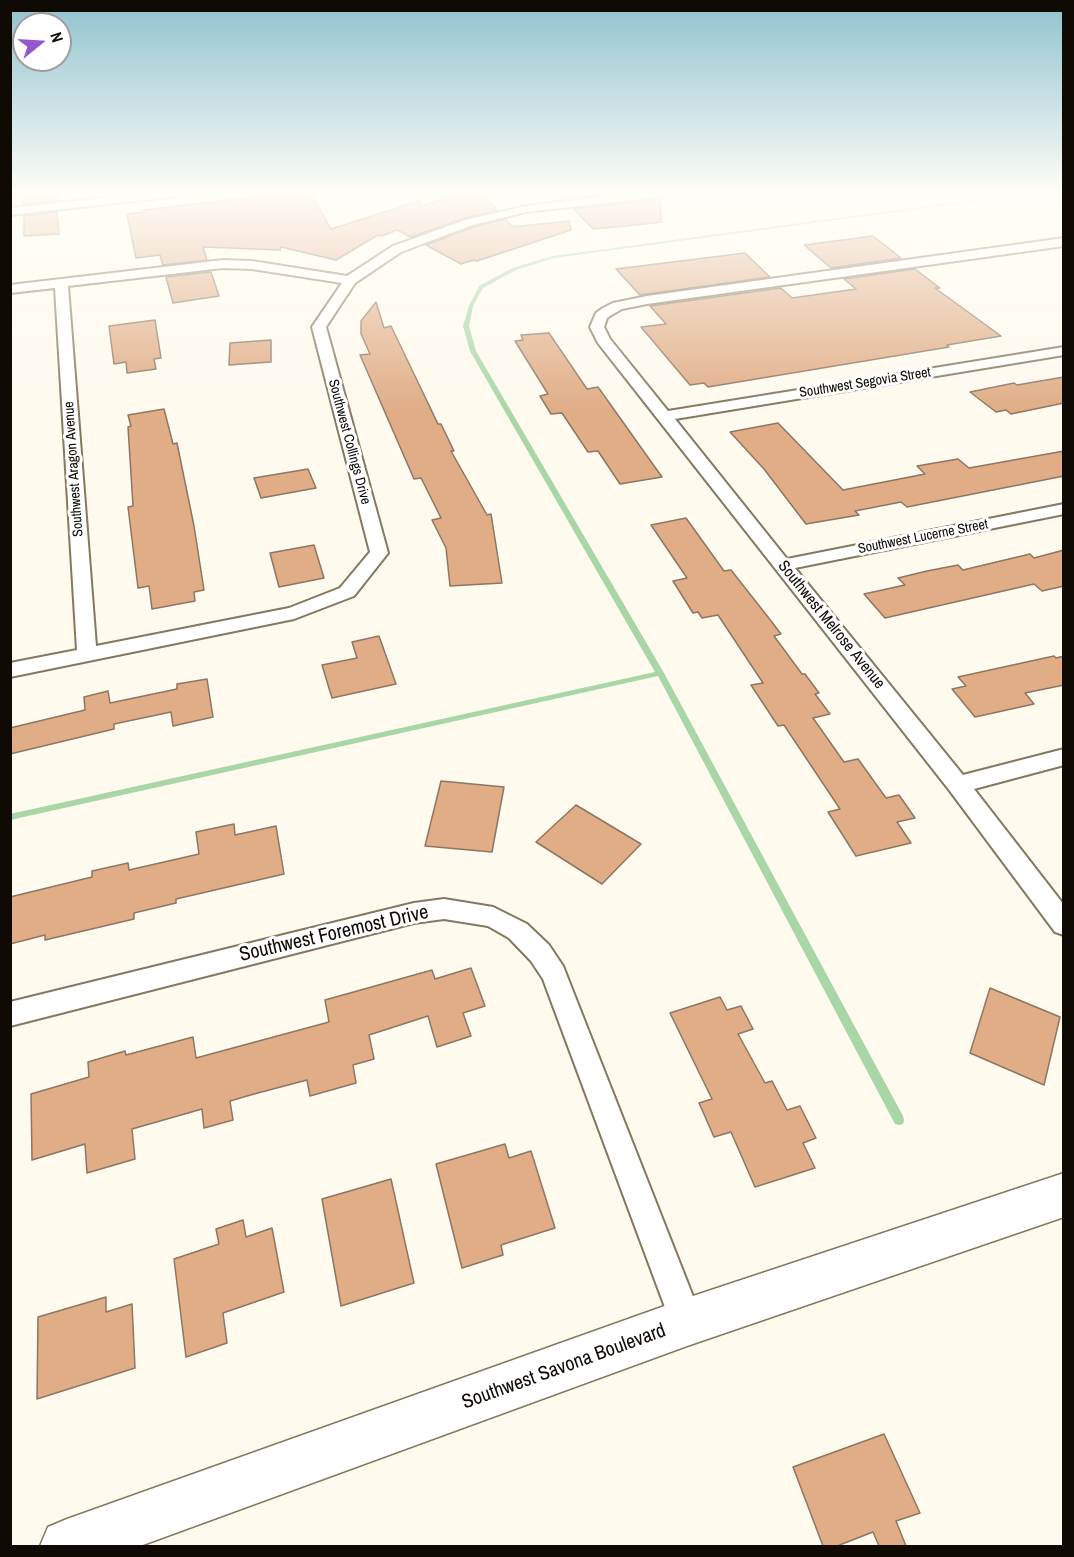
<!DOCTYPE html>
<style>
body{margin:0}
#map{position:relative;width:1074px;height:1557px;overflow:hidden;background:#fffaee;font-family:"Archivo Narrow",sans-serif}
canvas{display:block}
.frame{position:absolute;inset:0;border:12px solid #0f0b04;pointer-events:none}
.north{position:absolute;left:12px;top:12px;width:60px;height:60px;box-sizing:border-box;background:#fff;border:2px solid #9f9d9b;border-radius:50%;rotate:72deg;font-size:16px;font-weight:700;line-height:24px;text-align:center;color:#0f0b04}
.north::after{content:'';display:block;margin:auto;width:21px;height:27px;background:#9657cd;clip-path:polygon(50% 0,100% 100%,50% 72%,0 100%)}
</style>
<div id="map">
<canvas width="1074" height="1557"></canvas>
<div class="frame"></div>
<div class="north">N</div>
</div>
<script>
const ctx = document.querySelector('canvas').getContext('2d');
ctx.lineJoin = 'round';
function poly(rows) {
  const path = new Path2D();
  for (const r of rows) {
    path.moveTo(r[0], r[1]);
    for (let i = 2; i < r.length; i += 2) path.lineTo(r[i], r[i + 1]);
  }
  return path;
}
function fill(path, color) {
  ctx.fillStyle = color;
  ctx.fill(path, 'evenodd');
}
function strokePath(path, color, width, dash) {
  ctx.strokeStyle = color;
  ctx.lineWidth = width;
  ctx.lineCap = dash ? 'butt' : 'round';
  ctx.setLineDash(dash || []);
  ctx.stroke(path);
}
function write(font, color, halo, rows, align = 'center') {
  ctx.font = font + ' "Archivo Narrow",sans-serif';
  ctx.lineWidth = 6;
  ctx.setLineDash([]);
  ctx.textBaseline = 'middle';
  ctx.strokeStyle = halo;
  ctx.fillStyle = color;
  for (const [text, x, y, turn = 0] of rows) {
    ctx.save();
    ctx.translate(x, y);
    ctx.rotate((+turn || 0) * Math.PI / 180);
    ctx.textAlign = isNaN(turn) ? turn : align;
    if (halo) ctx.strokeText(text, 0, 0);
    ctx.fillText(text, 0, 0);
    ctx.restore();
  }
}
const stream = poly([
 [1025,193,1037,193,554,258,516,270,483,288,473,306,469,326,476,351,664,673,903,1116,904,1120,903,1124,899,1125,895,1124,658,676,10,820,10,814,655,672,470,351,463,326,469,306,479,286,512,268,553,256,1025,193]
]);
const building = poly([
 [23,193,56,193,57,201,23,204,23,193],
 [287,193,288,196,311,193,331,229,419,201,421,206,444,199,439,193,482,193,497,210,464,218,411,237,397,230,382,236,378,235,336,260,281,247,280,250,203,247,207,260,163,265,160,255,136,258,127,214,144,212,144,210,287,193],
 [558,193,617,193,564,199,558,193],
 [660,199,661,222,636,225,593,229,574,209,660,199],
 [57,212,59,234,24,236,24,216,57,212],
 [505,219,512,227,569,221,571,230,477,261,474,260,461,264,426,245,474,227,505,219],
 [873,236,901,258,831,268,804,245,873,236],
 [745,253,770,277,640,295,616,269,745,253],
 [915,269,940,288,935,288,1001,336,947,345,949,347,708,387,704,383,690,385,641,327,666,324,650,306,781,288,792,298,856,289,844,279,915,269],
 [211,272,219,296,173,303,166,277,211,272],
 [376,302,384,328,391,326,438,424,441,424,454,451,451,451,487,515,491,514,502,583,450,586,446,548,432,520,441,518,421,478,414,479,360,355,370,354,361,334,361,321,376,302],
 [155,320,161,358,154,359,156,369,127,373,126,362,114,364,109,326,155,320],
 [549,333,587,389,598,387,662,477,620,484,598,451,588,452,562,413,551,414,540,396,548,394,515,341,523,340,521,335,549,333],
 [271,340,271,362,229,365,230,343,271,340],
 [1064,377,1064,403,1011,414,1006,410,996,412,970,392,1014,383,1017,385,1064,377],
 [164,409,173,444,177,443,194,526,204,590,194,592,195,601,152,609,149,586,138,588,128,507,133,506,128,427,131,426,128,415,164,409],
 [778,423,843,490,925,474,917,466,958,459,969,468,1064,451,1064,476,907,507,901,502,855,511,859,515,806,524,764,469,730,432,778,423],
 [308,469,316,488,261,498,254,478,308,469],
 [686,518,724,571,731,570,768,617,781,634,774,636,802,674,805,674,819,693,815,694,830,714,813,718,844,762,858,759,886,798,899,795,915,818,897,822,911,843,856,856,828,812,840,809,784,725,778,726,751,685,763,683,718,615,702,618,698,612,693,613,673,581,687,578,651,525,686,518],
 [314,545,324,578,279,587,270,553,314,545],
 [1064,550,1064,586,1042,591,1034,584,885,618,864,594,905,585,898,578,927,571,958,565,963,570,1030,554,1034,558,1064,550],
 [379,636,396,684,332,698,322,665,357,658,352,642,379,636],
 [1054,656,1056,658,1064,656,1064,685,1025,693,1034,704,975,717,952,689,966,686,958,677,1054,656],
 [207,679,213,717,173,726,171,712,114,724,114,729,10,754,10,728,85,710,84,697,108,691,110,703,177,689,177,684,207,679],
 [441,781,504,787,492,852,425,846,441,781],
 [576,805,641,844,602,884,536,842,576,805],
 [234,824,235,835,276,826,284,874,176,899,176,903,134,913,134,919,45,940,45,935,10,944,10,897,92,877,92,871,128,863,129,870,199,854,196,832,234,824],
 [471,968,485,1006,463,1013,471,1036,437,1047,428,1016,369,1035,374,1059,353,1065,356,1083,310,1096,307,1080,254,1094,230,1101,233,1120,204,1128,202,1109,132,1129,135,1159,87,1173,85,1144,32,1160,31,1094,89,1077,88,1062,125,1051,126,1055,193,1037,196,1058,329,1022,325,1000,432,970,435,979,471,968],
 [990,988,1060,1017,1044,1085,970,1053,990,988],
 [720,997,727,1010,741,1006,753,1029,738,1034,765,1083,772,1081,787,1110,800,1106,816,1138,803,1143,815,1168,755,1187,731,1132,714,1137,699,1103,712,1099,670,1013,720,997],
 [505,1144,509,1158,531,1151,555,1228,501,1245,503,1255,462,1268,436,1164,505,1144],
 [391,1179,414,1283,341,1306,322,1199,391,1179],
 [243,1220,246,1237,272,1228,284,1292,223,1313,227,1343,186,1357,174,1259,219,1244,216,1229,243,1220],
 [106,1297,106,1312,132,1304,135,1368,37,1399,38,1317,106,1297],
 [884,1434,920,1513,896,1521,906,1546,879,1546,873,1532,837,1546,823,1546,793,1467,884,1434]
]);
const street = poly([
 [148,193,185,193,179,196,10,215,10,208,148,193],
 [637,193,674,193,668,196,526,212,473,225,401,252,355,283,326,327,388,553,354,596,294,619,10,677,10,663,77,650,55,288,10,293,10,285,223,260,252,261,347,276,393,246,465,220,526,206,637,193],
 [223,268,252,269,342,283,312,327,370,552,340,588,289,608,96,646,68,286,223,268],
 [1064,238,1064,246,647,304,622,309,613,314,607,318,604,327,610,339,668,411,1064,347,1064,355,675,419,787,559,1064,504,1064,514,795,568,963,775,1064,749,1064,765,974,789,1064,905,1064,935,1055,932,950,791,598,343,590,327,596,313,603,308,613,303,647,296,1064,238],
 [444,899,493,907,527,924,549,945,563,966,703,1322,699,1334,687,1338,675,1334,543,979,531,961,509,938,488,926,444,919,414,923,10,1026,10,1002,414,903,444,899]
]);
const secondary = poly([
 [1064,1173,1064,1217,687,1346,140,1546,40,1546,48,1527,67,1519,687,1298,1064,1173]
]);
const farStreetnames = [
 ["Southwest Segovia Street",865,383,-9],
 ["Southwest Collings Drive",349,442,75],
 ["Southwest Aragon Avenue",74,469,-94],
 ["Southwest Lucerne Street",923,537,-11]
];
const streetNames = [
 ["Southwest Melrose Avenue",831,625,51]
];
const nearStreetnames = [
 ["Southwest Foremost Drive",334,934,-13],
 ["Southwest Savona Boulevard",564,1367,-20]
];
fill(stream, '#a9d6a7');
fill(building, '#e0ad86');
strokePath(building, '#8d7664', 1.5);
strokePath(street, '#84795f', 4);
strokePath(secondary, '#84795f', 3);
fill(street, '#fff');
fill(secondary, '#fff');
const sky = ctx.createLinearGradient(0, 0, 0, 411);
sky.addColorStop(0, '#8fc2ce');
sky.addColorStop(0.47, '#fffdf7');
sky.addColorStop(1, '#fffdf700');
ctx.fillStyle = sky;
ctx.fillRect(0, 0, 1074, 411);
write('14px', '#0f0b04', '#fff', farStreetnames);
write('16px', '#0f0b04', '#fff', streetNames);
write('20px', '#0f0b04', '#fff', nearStreetnames);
</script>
